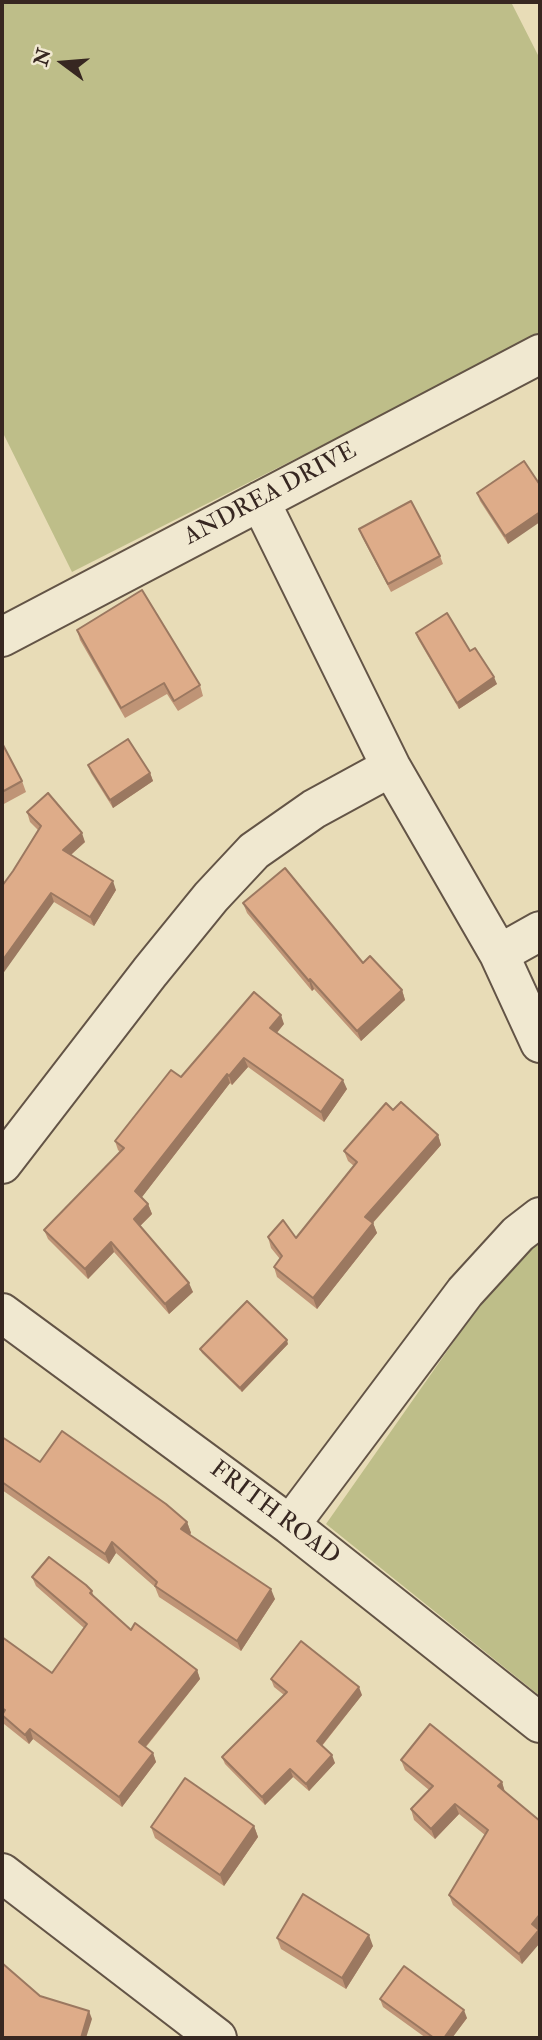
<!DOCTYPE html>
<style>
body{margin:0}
#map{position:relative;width:542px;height:2040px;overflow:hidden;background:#e8dcb7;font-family:"IM FELL Double Pica",serif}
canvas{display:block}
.frame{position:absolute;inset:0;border:4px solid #372721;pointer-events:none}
.north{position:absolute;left:28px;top:28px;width:70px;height:70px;-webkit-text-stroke:5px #f0e8d0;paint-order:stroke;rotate:286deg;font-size:19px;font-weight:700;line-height:28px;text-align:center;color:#372721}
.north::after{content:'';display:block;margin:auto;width:24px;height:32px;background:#372721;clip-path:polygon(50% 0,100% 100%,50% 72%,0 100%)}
</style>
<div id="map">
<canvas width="542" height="2040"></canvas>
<div class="frame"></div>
<div class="north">N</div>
</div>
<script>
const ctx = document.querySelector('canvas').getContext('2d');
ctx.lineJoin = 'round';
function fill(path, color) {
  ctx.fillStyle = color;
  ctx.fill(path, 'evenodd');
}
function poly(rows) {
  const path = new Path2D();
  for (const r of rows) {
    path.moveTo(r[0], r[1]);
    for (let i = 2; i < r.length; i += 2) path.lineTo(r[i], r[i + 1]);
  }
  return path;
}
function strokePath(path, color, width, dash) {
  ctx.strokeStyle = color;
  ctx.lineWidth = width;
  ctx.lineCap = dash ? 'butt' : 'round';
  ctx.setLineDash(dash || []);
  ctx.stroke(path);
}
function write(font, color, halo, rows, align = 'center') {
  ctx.font = font + ' "IM FELL Double Pica",serif';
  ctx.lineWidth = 7;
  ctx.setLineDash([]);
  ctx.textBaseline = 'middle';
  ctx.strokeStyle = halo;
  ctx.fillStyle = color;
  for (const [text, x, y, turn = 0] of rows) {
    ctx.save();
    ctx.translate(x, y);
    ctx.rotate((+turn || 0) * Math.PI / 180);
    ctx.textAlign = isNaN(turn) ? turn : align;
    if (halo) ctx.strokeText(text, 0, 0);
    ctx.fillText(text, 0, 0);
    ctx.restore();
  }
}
const green = poly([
 [2,2,511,2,540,59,540,335,72,572,2,431],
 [540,1242,540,1696,326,1524,471,1317,528,1251]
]);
const minor = poly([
 [260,501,391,767,499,954,540,1043],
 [2,637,540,354],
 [499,954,540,931],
 [2,1164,150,972,211,897,254,851,314,809,391,767],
 [2,1313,290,1525,540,1723],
 [290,1525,465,1292,518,1234,540,1217],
 [2,1873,217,2038]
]);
const wall = poly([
 [540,485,508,544,480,501,477,493],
 [359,529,440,556,443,564,391,592,362,537],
 [77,630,200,685,203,696,178,711,167,694,125,718,80,640],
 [416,633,470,651,497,684,459,709,418,639],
 [2,743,22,781,26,792,2,805],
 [88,765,150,773,153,781,113,808,91,773],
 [27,812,85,842,71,855,116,890,94,926,54,902,13,871,38,830,30,822],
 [243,903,363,963,402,990,405,1000,361,1041,314,989,312,991,247,913],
 [284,1024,277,1033,347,1089,324,1122,248,1067,232,1085,230,1083,141,1198,148,1204,152,1214,140,1226,193,1292,169,1314,114,1252,88,1279,48,1239,44,1230,120,1152,118,1150,115,1141,181,1077],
 [393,1110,438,1135,441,1145,373,1223,377,1233,317,1309,277,1277,274,1267,280,1259,271,1248,268,1237,296,1238,354,1166,348,1161,344,1151],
 [288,1344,242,1392,202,1353,200,1349],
 [2,1437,40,1462,187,1522,191,1533,189,1535,275,1599,241,1651,159,1597,155,1587,116,1553,109,1564,2,1490],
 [32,1577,92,1591,94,1597,131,1630,197,1670,200,1679,146,1747,153,1753,156,1762,122,1807,33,1739,29,1744,4,1724,2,1717,2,1637,52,1673,84,1628,36,1586],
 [271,1679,362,1695,322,1746,335,1763,309,1791,293,1777,265,1805,225,1764,222,1757,284,1695,274,1687],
 [401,1760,502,1782,539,1930,522,1964,453,1905,449,1895,485,1835,459,1814,435,1839,414,1820,411,1809,429,1790,405,1770],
 [254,1826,258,1837,224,1886,155,1838,151,1827],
 [277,1938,373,1946,346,1989,281,1949],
 [380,1999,467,2018,452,2038,426,2038,383,2007]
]);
const shadedWall = poly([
 [540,512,540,522,508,544,505,536],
 [494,677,497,684,459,709,457,703],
 [150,773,153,781,113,808,110,800],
 [82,833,85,842,66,859,63,850],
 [113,881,116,890,94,926,90,917],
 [51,893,54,902,2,975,2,961],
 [310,979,314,989,312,991,309,981],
 [402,990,405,1000,361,1041,357,1031],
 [281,1015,284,1024,273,1037,270,1028],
 [244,1058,248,1067,232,1085,229,1076],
 [227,1074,230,1083,139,1201,135,1191],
 [343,1080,347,1089,324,1122,321,1112],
 [438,1135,441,1145,369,1227,365,1217],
 [148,1204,152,1214,137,1229,134,1219],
 [373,1223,377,1233,317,1309,313,1298],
 [111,1242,114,1252,88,1279,85,1269],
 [189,1283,193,1292,169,1314,165,1304],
 [287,1340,288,1344,242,1392,240,1388],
 [187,1522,191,1533,185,1540,181,1529],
 [112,1542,116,1553,109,1564,105,1554],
 [271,1589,275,1599,241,1651,237,1641],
 [197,1670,200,1679,142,1751,139,1742],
 [359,1687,362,1695,319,1749,317,1741],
 [30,1729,33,1739,29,1744,25,1735],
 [153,1753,156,1762,122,1807,119,1797],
 [332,1755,335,1763,309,1791,306,1784],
 [290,1769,293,1777,265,1805,262,1797],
 [502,1782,505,1792,498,1786],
 [455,1804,459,1814,435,1839,431,1829],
 [254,1826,258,1837,224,1886,220,1875],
 [540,1914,540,1929,539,1930,540,1934,540,1943,522,1964,519,1954,532,1924],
 [369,1935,373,1946,346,1989,342,1978],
 [464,2010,467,2018,452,2038,444,2038],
 [89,2011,92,2019,86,2038,81,2038]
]);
const building = poly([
 [524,461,540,485,540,512,505,536,477,493,524,461],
 [411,501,440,556,388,584,359,529,411,501],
 [142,590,200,685,174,701,164,683,121,708,77,630,142,590],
 [447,613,470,651,475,648,494,677,457,703,416,633,447,613],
 [128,739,150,773,110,800,88,765,128,739],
 [2,743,22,781,2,792,2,743],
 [48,793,82,833,63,850,113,881,90,917,51,893,2,961,2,886,13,871,41,826,27,812,48,793],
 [285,868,363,963,370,956,402,990,357,1031,310,979,309,981,243,903,285,868],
 [254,992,281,1015,270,1028,343,1080,321,1112,244,1058,229,1076,227,1074,135,1191,148,1204,134,1219,189,1283,165,1304,111,1242,85,1269,44,1230,124,1148,115,1141,171,1070,181,1077,254,992],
 [401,1102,438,1135,365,1217,373,1223,313,1298,274,1267,282,1256,268,1237,283,1220,296,1238,357,1162,344,1151,386,1103,393,1110,401,1102],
 [247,1301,287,1340,240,1388,200,1349,247,1301],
 [62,1431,166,1504,187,1522,181,1529,271,1589,237,1641,155,1586,157,1582,112,1542,105,1554,2,1482,2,1437,40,1462,62,1431],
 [49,1557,86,1585,92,1591,90,1593,131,1630,135,1623,197,1670,139,1742,153,1753,119,1797,30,1729,25,1735,2,1715,5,1710,2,1708,2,1637,52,1673,87,1624,32,1577,49,1557],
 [301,1641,359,1687,317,1741,332,1755,306,1784,290,1769,262,1797,222,1757,287,1692,271,1679,301,1641],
 [430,1724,502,1782,498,1786,540,1821,540,1914,532,1924,539,1930,519,1954,449,1895,488,1830,455,1804,431,1829,411,1809,433,1786,401,1760,430,1724],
 [185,1778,254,1826,220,1875,151,1827,185,1778],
 [303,1894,369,1935,342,1978,277,1938,303,1894],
 [2,1963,40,1996,89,2011,81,2038,2,2038,2,1963],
 [404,1966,464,2010,444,2038,434,2038,380,1999,404,1966]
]);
const streetNames = [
 ["ANDREA DRIVE",271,495,-28],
 ["FRITH ROAD",274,1514,37]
];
fill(green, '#bebe89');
strokePath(minor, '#635446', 42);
strokePath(minor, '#f0e8d0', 38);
fill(wall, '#bf9476');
fill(shadedWall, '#9b7860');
fill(building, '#deac89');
strokePath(building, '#9b7860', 2);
write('24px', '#372721', '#f0e8d0', streetNames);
</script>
